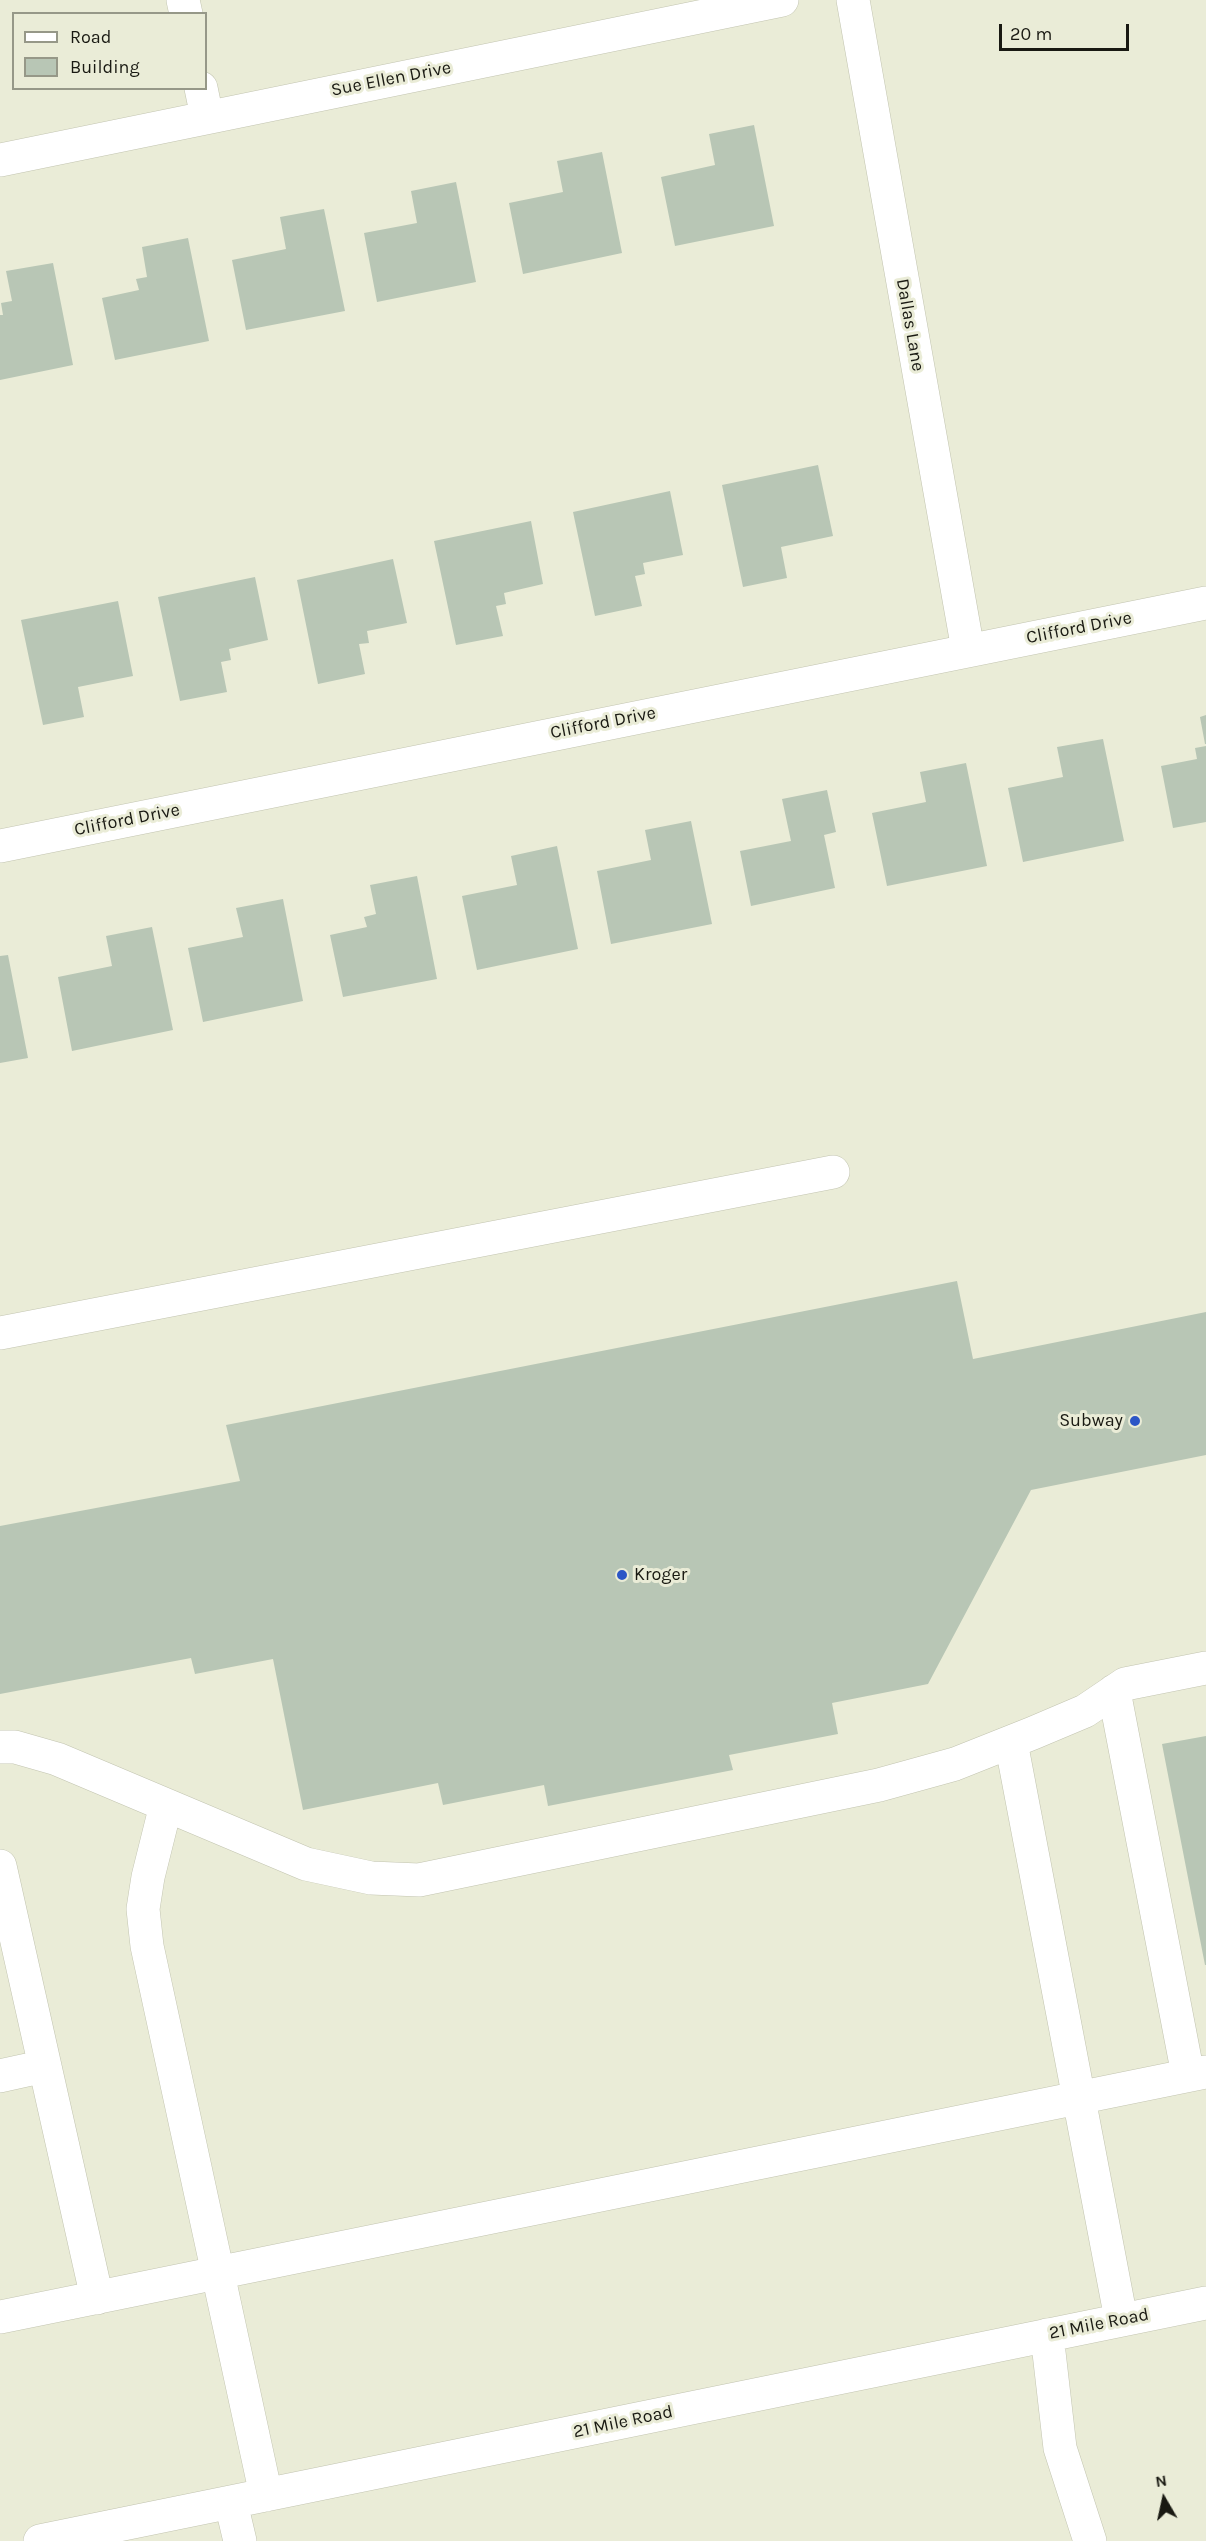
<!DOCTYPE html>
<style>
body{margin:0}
#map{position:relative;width:1206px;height:2541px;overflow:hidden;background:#eaecd7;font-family:Karla,sans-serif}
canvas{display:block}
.legend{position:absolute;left:12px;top:12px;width:195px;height:78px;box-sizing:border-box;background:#eaecd7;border:2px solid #969888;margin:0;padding:8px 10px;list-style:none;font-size:18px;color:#191912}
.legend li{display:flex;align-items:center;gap:12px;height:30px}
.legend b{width:30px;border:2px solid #969888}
.north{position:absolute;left:1134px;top:2469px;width:60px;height:60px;-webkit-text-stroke:4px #eaecd7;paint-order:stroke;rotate:351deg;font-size:16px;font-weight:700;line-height:24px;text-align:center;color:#191912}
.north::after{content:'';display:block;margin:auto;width:21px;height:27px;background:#191912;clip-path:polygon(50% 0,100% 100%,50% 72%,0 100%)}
.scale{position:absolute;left:999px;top:24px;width:130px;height:27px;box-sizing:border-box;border:3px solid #191912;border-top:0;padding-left:8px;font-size:18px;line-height:21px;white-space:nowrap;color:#191912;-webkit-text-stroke:4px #eaecd7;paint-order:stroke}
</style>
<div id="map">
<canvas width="1206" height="2541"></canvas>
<ul class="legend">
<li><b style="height:8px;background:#fff"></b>Road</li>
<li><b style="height:16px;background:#b8c6b5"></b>Building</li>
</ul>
<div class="north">N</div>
<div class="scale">20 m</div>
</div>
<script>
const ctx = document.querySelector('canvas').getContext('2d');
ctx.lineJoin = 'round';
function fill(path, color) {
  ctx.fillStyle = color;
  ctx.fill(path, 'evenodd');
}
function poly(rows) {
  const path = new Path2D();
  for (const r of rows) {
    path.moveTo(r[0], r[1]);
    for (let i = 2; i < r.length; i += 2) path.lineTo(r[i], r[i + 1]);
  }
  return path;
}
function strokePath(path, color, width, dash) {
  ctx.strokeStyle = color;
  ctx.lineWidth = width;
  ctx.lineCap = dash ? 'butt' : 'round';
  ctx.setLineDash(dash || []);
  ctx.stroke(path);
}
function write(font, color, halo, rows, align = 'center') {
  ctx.font = font + ' Karla,sans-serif';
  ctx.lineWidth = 6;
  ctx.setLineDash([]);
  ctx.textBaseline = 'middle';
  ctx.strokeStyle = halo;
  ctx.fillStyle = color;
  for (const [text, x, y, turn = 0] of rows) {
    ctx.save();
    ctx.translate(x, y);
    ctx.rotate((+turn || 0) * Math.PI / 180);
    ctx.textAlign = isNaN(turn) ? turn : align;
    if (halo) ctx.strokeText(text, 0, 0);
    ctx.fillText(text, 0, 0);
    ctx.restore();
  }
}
const building = poly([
 [754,125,774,226,675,246,661,177,715,165,709,134],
 [602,152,622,253,523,274,509,203,563,192,557,161],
 [456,182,476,282,377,302,364,233,417,223,411,191],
 [324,209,345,311,246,330,232,260,286,249,280,217],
 [188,238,209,341,115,360,102,298,139,290,136,279,147,277,142,247],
 [53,263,73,365,0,380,0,315,3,315,1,303,12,301,6,271],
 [818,465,833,536,781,547,787,578,743,587,722,485],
 [670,491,683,555,643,563,645,574,635,576,642,606,595,616,573,512],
 [531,521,543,584,504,593,506,604,496,606,503,636,456,645,434,541],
 [393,559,407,623,367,631,369,643,359,644,365,674,318,684,297,580],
 [255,577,268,640,229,649,231,660,221,662,227,692,180,701,158,597],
 [118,601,133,676,78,687,84,717,43,725,21,620],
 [1206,715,1206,744,1205,744,1200,717],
 [1103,739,1124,841,1023,862,1008,788,1063,777,1057,747],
 [1206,746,1206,822,1173,828,1161,766,1197,759,1195,748],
 [966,763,987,866,887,886,872,813,926,802,920,772],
 [827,790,836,832,824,835,835,888,751,906,740,851,791,841,782,799],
 [691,821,712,924,611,944,597,871,651,860,645,830],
 [557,846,578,949,477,970,462,896,517,885,511,856],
 [417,876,437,979,343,997,330,935,367,927,364,917,376,914,370,885],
 [283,899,303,1001,203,1022,188,948,243,937,236,908],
 [152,927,173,1030,72,1051,58,977,112,966,106,936],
 [8,955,28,1058,0,1063,0,956],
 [957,1281,973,1359,1206,1312,1206,1455,1031,1490,928,1684,832,1703,838,1734,729,1755,733,1770,548,1806,544,1785,443,1805,438,1783,303,1810,273,1659,195,1674,191,1658,0,1694,0,1526,240,1481,226,1425],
 [1206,1736,1206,1965,1205,1965,1162,1744]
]);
const minor = poly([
 [183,0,186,14],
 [853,0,968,650],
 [201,88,207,117],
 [0,160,782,0],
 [0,846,1206,603],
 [0,1333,833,1172],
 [1114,1691,1188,2075],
 [1011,1742,1121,2319],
 [0,1747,15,1747,57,1759,306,1864,371,1878,419,1880,879,1785,955,1764,1033,1733,1085,1711,1125,1684,1206,1668],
 [166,1805,148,1877,143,1909,147,1946,266,2495],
 [0,1866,97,2298],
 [0,2076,45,2066],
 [0,2317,1206,2072],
 [1047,2335,1060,2448,1090,2541],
 [231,2503,240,2541],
 [40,2541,1206,2303]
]);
const markers = [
 [1135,1421,6,"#2c56c6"],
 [622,1575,6,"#2c56c6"]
];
const streetNames = [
 ["Sue Ellen Drive",391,79,-11],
 ["Dallas Lane",910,325,80],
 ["Clifford Drive",1079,628,-11],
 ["Clifford Drive",603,723,-11],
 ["Clifford Drive",127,820,-11],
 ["21 Mile Road",1099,2324,-11],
 ["21 Mile Road",623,2422,-12]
];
const poiNames = [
 ["Subway",1123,1421],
 ["Kroger",634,1575,"left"]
];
fill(building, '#b8c6b5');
strokePath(minor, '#c2c4b0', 34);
strokePath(minor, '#fff', 33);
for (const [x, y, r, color] of markers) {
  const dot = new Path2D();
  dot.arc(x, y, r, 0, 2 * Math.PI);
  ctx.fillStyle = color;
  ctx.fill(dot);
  strokePath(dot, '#eaecd7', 2);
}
write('18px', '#191912', '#eaecd7', streetNames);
write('18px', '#191912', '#eaecd7', poiNames, 'right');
</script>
